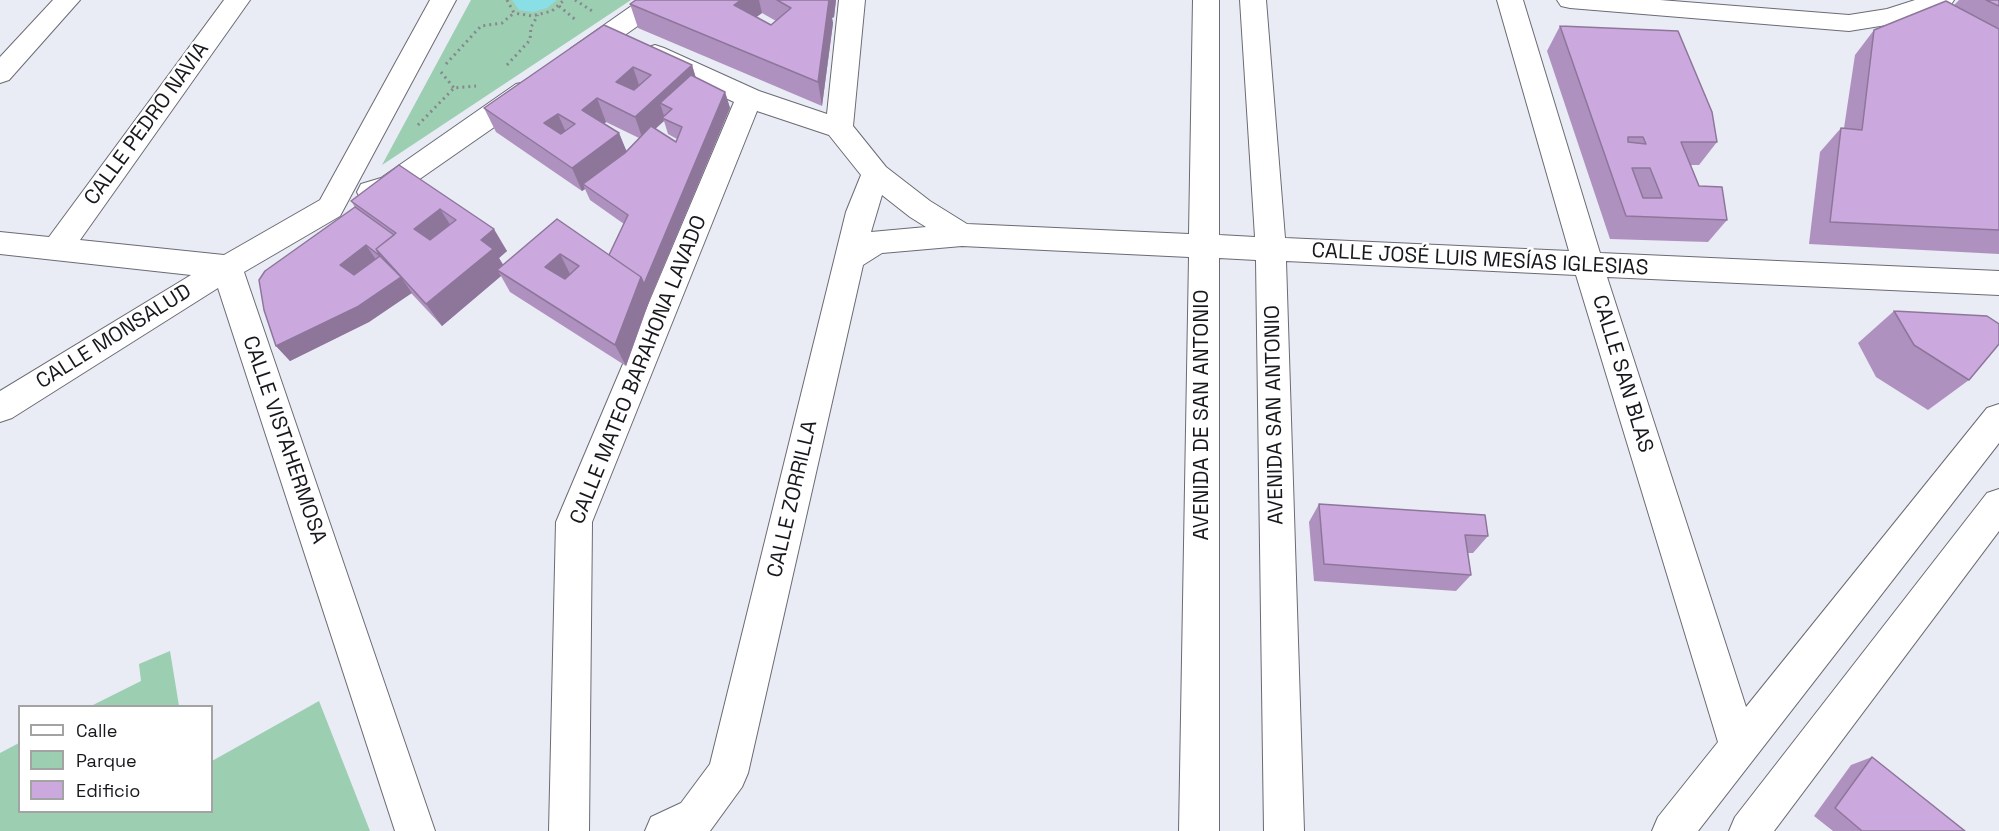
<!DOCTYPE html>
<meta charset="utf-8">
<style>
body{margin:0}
#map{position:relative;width:1999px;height:831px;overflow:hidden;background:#e9ebf5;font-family:"Space Grotesk",sans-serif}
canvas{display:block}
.legend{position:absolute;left:18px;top:705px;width:195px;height:108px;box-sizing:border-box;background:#fff;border:2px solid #a3a3a4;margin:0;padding:8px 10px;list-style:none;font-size:18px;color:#18181c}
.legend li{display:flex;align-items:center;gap:12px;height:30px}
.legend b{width:30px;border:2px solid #a3a3a4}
</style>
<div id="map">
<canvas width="1999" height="831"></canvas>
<ul class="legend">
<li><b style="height:8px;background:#fff"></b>Calle</li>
<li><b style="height:16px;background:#9cceb1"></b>Parque</li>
<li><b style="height:16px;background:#cba9de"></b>Edificio</li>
</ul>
</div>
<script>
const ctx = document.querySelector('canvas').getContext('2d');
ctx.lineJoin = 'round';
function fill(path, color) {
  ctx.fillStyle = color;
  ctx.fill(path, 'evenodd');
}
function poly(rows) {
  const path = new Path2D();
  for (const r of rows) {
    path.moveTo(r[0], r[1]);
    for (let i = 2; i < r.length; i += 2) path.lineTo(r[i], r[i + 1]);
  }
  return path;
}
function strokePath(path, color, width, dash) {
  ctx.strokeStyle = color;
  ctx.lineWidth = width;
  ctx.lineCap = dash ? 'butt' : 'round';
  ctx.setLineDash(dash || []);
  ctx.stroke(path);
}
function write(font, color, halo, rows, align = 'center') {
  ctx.font = font + ' "Space Grotesk",sans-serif';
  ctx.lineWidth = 5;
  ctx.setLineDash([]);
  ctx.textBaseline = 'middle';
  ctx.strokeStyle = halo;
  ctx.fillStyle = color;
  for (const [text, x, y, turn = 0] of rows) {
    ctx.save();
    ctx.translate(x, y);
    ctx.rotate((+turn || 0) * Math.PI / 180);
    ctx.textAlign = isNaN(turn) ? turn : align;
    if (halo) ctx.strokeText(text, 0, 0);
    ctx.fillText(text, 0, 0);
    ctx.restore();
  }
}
const green = poly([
 [471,0,631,0,382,165],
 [170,651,179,706,91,706,141,681,139,664],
 [319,701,370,831,0,831,0,753,19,743,20,812,212,812,212,761]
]);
const water = poly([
 [512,0,557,0,547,8,533,12,519,10]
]);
const path = poly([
 [507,0,514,13,532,16,552,11,564,0],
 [575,0,592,11],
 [559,6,577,21],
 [446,64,481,26,502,23,514,13],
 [507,65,530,40,531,27,538,15],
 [441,72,454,88],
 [418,125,454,88,476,86]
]);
const street = poly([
 [53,0,80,0,9,80,0,83,0,57,53,0],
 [224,0,250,0,80,240,224,255,320,200,430,0,456,0,340,216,244,272,435,831,395,831,218,288,12,418,0,422,0,391,191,275,0,254,0,232,49,237,224,0],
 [640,0,670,0,666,6,588,61,579,64,570,61,566,55,570,49,640,0],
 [839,0,865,0,853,126,886,167,930,201,967,224,1189,234,1193,0,1219,0,1219,235,1255,237,1240,0,1266,0,1285,238,1569,251,1497,0,1523,0,1600,253,1999,271,1999,295,1607,277,1746,707,1987,408,1999,404,1999,443,1698,831,1652,831,1658,817,1718,742,1576,275,1286,261,1304,831,1264,831,1256,260,1219,258,1219,831,1179,831,1189,257,962,246,882,253,863,265,748,773,742,787,710,831,645,831,651,817,681,803,710,764,846,212,861,175,829,135,757,111,592,522,589,831,549,831,556,522,734,102,646,60,642,54,646,48,655,45,664,48,759,91,827,114,839,0],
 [882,195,910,217,926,227,871,232,882,195],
 [1557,0,1660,0,1849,15,1887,9,1915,0,1954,0,1950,6,1899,23,1849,31,1570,8,1561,6,1557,0],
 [526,82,536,84,539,91,536,98,401,192,371,203,361,200,357,192,361,184,381,178,516,84,526,82],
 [1999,489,1999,531,1774,831,1729,831,1735,817,1987,493,1999,489]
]);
const wall = poly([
 [636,0,836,0,834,17,832,18,833,23,822,106,638,28,630,4],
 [762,13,776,21,771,25,756,17],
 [1959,0,1999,0,1999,254,1809,244,1820,152,1841,128,1844,128,1855,55,1874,30,1954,5],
 [604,25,692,65,696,78,725,92,730,108,650,299,626,366,510,292,501,276,442,326,411,293,369,322,290,361,276,346,355,207,351,201,399,165,507,251,499,258,503,265,557,219,609,255,624,224,590,200,585,189,582,191,496,132,484,108],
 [664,121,668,134,677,139,676,142,655,129],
 [606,122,639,138,626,151,619,133,604,124],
 [1560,26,1717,142,1699,165,1691,165,1699,186,1727,220,1708,242,1610,239,1547,51],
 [1894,311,1969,380,1928,410,1876,377,1858,343],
 [1319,504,1488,536,1473,553,1468,553,1471,575,1456,591,1314,581,1309,522],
 [1872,757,1965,831,1833,831,1814,816,1851,765]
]);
const shadedWall = poly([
 [741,0,759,0,762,13,740,29,734,5],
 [830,0,836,0,834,17,832,18,833,23,822,106,818,82,826,3],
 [692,65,699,89,672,109,660,103,665,119,662,118,664,121,643,140,635,117],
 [633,67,641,91,625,105,616,82],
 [725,92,730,108,650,299,626,366,615,345,641,277],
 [597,98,606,122,592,134,582,110],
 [558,114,568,137,554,147,544,123],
 [619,133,629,157,583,184,585,189,582,191,572,168],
 [440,209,455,232,429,251,414,229],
 [494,229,507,251,499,258,507,271,497,270,501,276,442,326,426,304,481,240],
 [366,245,377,261,352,280,340,265],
 [560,254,571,276,557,289,545,267],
 [401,277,412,293,369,322,290,361,276,346]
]);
const building = poly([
 [636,0,741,0,734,5,771,25,791,8,777,0,829,0,818,82,630,4,636,0],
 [1986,0,1999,0,1999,6,1986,0],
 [1946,1,1999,29,1999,230,1830,222,1841,128,1862,130,1874,30,1946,1],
 [604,25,692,65,635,117,597,98,582,110,619,133,572,168,484,108,604,25],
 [633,67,651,75,634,90,616,82,633,67],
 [558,114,575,124,561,134,544,123,558,114],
 [1560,26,1678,31,1712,112,1717,142,1681,142,1699,186,1722,187,1727,220,1626,216,1560,26],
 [1628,137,1643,137,1646,144,1628,142,1628,137],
 [1632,168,1650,168,1662,198,1643,198,1632,168],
 [691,75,725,92,644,284,641,277,609,255,628,215,583,184,625,153,651,126,676,142,682,127,662,118,672,109,660,103,691,75],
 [399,165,494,229,481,240,493,249,426,304,376,249,396,233,351,201,399,165],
 [440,209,456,220,430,240,414,229,440,209],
 [355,207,394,235,376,249,380,256,401,277,357,307,276,346,264,310,259,280,265,271,355,207],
 [366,245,380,256,354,275,340,265,366,245],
 [557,219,641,277,615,345,497,270,557,219],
 [560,254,579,266,565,279,545,267,560,254],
 [1894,311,1987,316,1999,324,1999,344,1969,380,1914,345,1894,311],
 [1319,504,1485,515,1488,536,1465,535,1471,575,1324,564,1319,504],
 [1872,757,1965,831,1862,831,1835,808,1872,757]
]);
const streetNames = [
 ["CALLE PEDRO NAVIA",147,124,-54],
 ["CALLE JOSÉ LUIS MESÍAS IGLESIAS",1480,260,3],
 ["CALLE MONSALUD",114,337,-32],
 ["CALLE MATEO BARAHONA LAVADO",639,370,-68],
 ["CALLE SAN BLAS",1622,374,73],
 ["AVENIDA DE SAN ANTONIO",1202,415,-90],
 ["AVENIDA SAN ANTONIO",1275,415,-91],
 ["CALLE VISTAHERMOSA",284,440,71],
 ["CALLE ZORRILLA",793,499,-77]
];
fill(green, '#9cceb1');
fill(water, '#8adee6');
strokePath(street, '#6a6b74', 2);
strokePath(path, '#87888f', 3, [2, 4]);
fill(street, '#fff');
fill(wall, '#af91bf');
fill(shadedWall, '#8e769b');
fill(building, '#cba9de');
strokePath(building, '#8e769b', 1.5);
write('21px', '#18181c', '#fff', streetNames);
</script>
